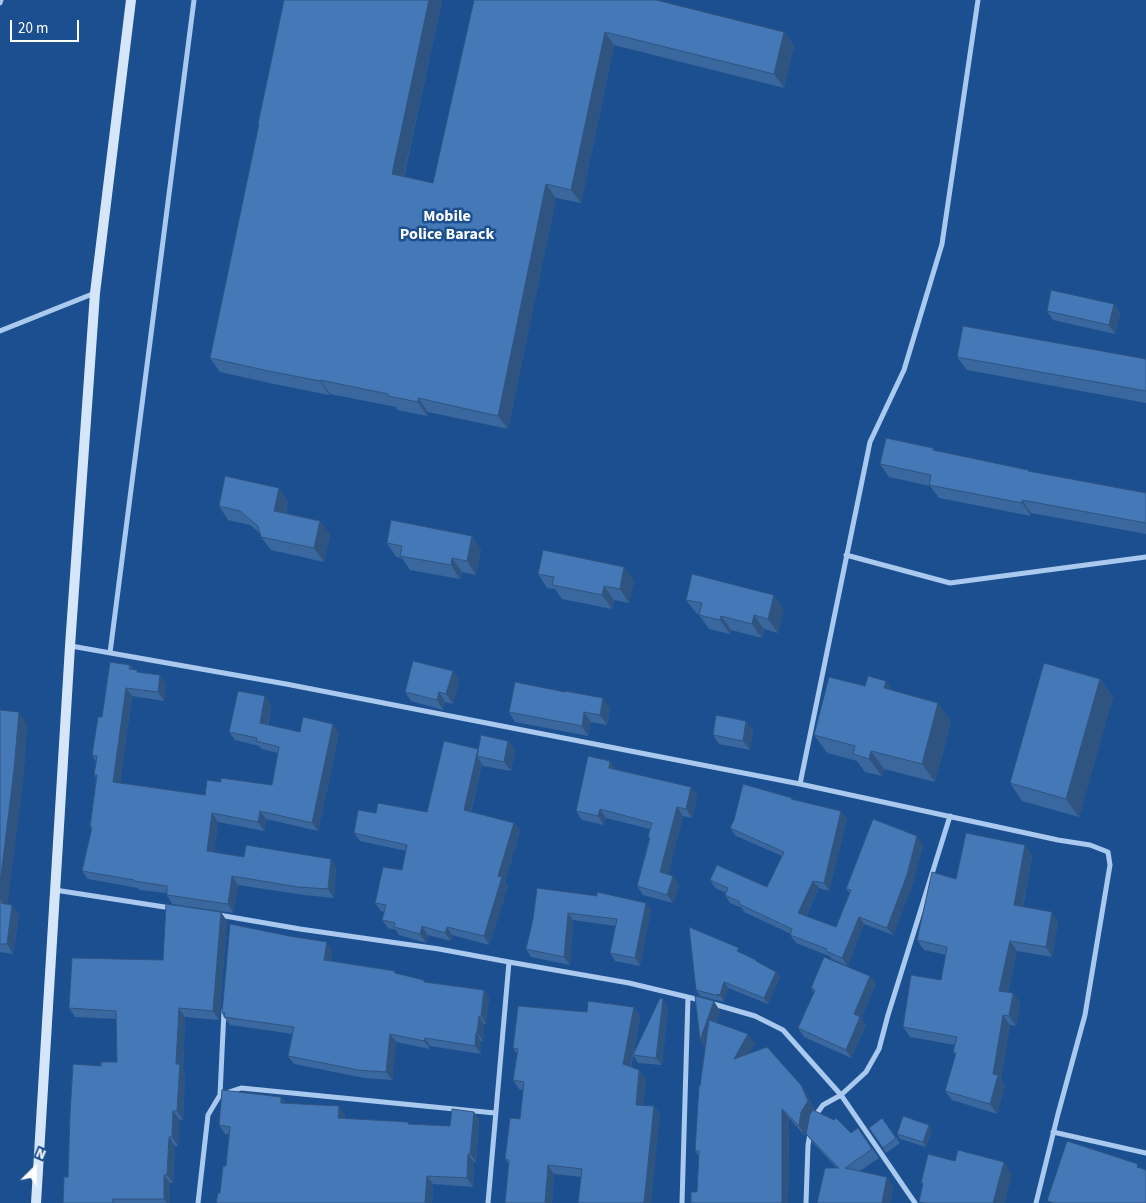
<!DOCTYPE html>
<style>
body{margin:0}
#map{position:relative;width:1146px;height:1203px;overflow:hidden;background:#1b4f8f;font-family:"Source Sans 3",sans-serif}
canvas{display:block}
.north{position:absolute;left:10px;top:1143px;width:50px;height:50px;-webkit-text-stroke:4px #1b4f8f;paint-order:stroke;rotate:23deg;font-size:14px;font-weight:700;line-height:20px;text-align:center;color:#fff}
.north::after{content:'';display:block;margin:auto;width:18px;height:22px;background:#fff;clip-path:polygon(50% 0,100% 100%,50% 72%,0 100%)}
.scale{position:absolute;left:10px;top:20px;width:69px;height:22px;box-sizing:border-box;border:2px solid #fff;border-top:0;padding-left:6px;font-size:15px;line-height:18px;white-space:nowrap;color:#fff;-webkit-text-stroke:4px #1b4f8f;paint-order:stroke}
</style>
<div id="map">
<canvas width="1146" height="1203"></canvas>
<div class="north">N</div>
<div class="scale">20 m</div>
</div>
<script>
const ctx = document.querySelector('canvas').getContext('2d');
ctx.lineJoin = 'round';
function poly(rows) {
  const path = new Path2D();
  for (const r of rows) {
    path.moveTo(r[0], r[1]);
    for (let i = 2; i < r.length; i += 2) path.lineTo(r[i], r[i + 1]);
  }
  return path;
}
function strokePath(path, color, width, dash) {
  ctx.strokeStyle = color;
  ctx.lineWidth = width;
  ctx.lineCap = dash ? 'butt' : 'round';
  ctx.setLineDash(dash || []);
  ctx.stroke(path);
}
function fill(path, color) {
  ctx.fillStyle = color;
  ctx.fill(path, 'evenodd');
}
function write(font, color, halo, rows, align = 'center') {
  ctx.font = font + ' "Source Sans 3",sans-serif';
  ctx.lineWidth = 5;
  ctx.setLineDash([]);
  ctx.textBaseline = 'middle';
  ctx.strokeStyle = halo;
  ctx.fillStyle = color;
  for (const [text, x, y, turn = 0] of rows) {
    ctx.save();
    ctx.translate(x, y);
    ctx.rotate((+turn || 0) * Math.PI / 180);
    ctx.textAlign = isNaN(turn) ? turn : align;
    if (halo) ctx.strokeText(text, 0, 0);
    ctx.fillText(text, 0, 0);
    ctx.restore();
  }
}
const street = poly([
 [0,3,1,0],
 [0,331,95,293],
 [846,555,950,583,1146,557],
 [71,646,286,684,800,784,1058,840,1090,845,1108,852,1110,865,1085,1015,1058,1114,1036,1203],
 [110,653,194,0],
 [800,784,870,442,904,370,942,244,978,0],
 [55,890,171,908],
 [219,915,300,929,439,949,509,962,629,983,700,1000],
 [710,1003,755,1016,783,1030,841,1095,915,1203],
 [220,1095,224,1010],
 [815,1116,823,1105,841,1095,866,1072,879,1049,888,1015,950,816],
 [1053,1132,1146,1153],
 [198,1203,208,1115,220,1095,241,1088,495,1113],
 [488,1203,509,962],
 [682,1203,688,997],
 [806,1203,808,1145,810,1134]
]);
const secondary = poly([
 [36,1203,70,646,95,293,131,0]
]);
const wall = poly([
 [284,0,442,0,404,177,433,183,474,0,784,32,794,46,784,88,614,45,581,203,556,198,508,429,428,412,427,416,397,410,396,407,330,394,329,395,274,384,220,372,210,358,259,126,258,124],
 [1114,304,1120,313,1115,334,1053,320,1047,311],
 [957,357,1146,359,1146,403,967,370],
 [933,448,936,451,1028,470,1030,472,1146,493,1146,534,1031,513,1031,516,939,498,930,486,889,477,880,464],
 [288,501,286,513,320,521,330,535,324,562,271,550,261,537,261,534,250,525,228,520,219,506],
 [472,536,481,550,476,575,462,572,460,579,410,570,402,558,396,557,387,543],
 [538,574,634,580,629,603,614,600,612,609,562,599,555,589,547,588],
 [686,600,784,609,778,633,764,629,762,638,731,630,730,634,709,629,699,615,699,614,696,613],
 [130,665,133,670,166,684,164,701,132,696,120,783,205,795,221,782,272,785,278,753,262,749,259,746,235,740,229,732,271,705,268,725,300,732,339,733,318,831,266,819,264,831,218,822,214,852,244,857,336,867,334,898,304,895,238,885,233,913,172,904,167,895,167,893,140,890,138,888,88,879,82,871,92,829,90,827,96,778,94,775,96,761,92,755,102,717],
 [453,671,459,680,453,704,445,702,443,710,411,701,405,692],
 [1100,679,1113,697,1079,817,1022,801,1010,783],
 [865,686,893,690,951,721,935,782,884,769,882,776,865,772,857,761,827,753,814,735],
 [610,707,607,725,591,722,588,736,515,722,509,712],
 [0,710,27,724,23,782,7,905,19,915,13,954,0,952],
 [746,721,753,730,750,750,719,744,713,735],
 [508,741,515,750,511,771,483,766,482,764,471,812,514,823,520,831,505,882,508,886,489,945,452,935,451,941,428,935,426,943,399,935,396,930,388,928,382,920,384,912,381,911,375,903,402,870,406,851,360,841,354,833,376,813,427,812,478,749],
 [617,770,691,787,697,796,692,818,683,816,668,875,673,876,679,885,673,903,643,895,637,886,649,839,648,837,650,829,606,818,604,825,582,820,576,811],
 [793,800,847,819,829,891,819,888,806,916,836,927,850,894,846,889,923,844,913,883,893,935,864,924,848,966,832,959,829,956,796,943,790,935,791,934,744,912,742,908,730,903,725,895,726,893,715,888,710,880,767,887,782,856,736,836,730,828],
 [1032,855,1023,907,1058,922,1052,957,1017,951,1008,992,1013,993,1020,1003,1016,1026,1010,1025,1001,1079,1005,1085,997,1114,952,1100,945,1091,956,1056,953,1052,955,1045,910,1037,903,1027,941,980,946,955,924,950,917,940,956,879],
 [537,888,651,910,640,966,615,961,610,953,615,926,573,920,570,965,531,957,526,949,533,919],
 [227,921,219,1020,185,1017,183,1069,185,1073,183,1120,179,1119,178,1146,175,1146,173,1183,170,1183,170,1203,63,1203,68,1177,101,1066,117,1062,116,1019,75,1017,69,1008,163,960],
 [332,950,331,961,424,980,426,982,484,990,489,997,486,1024,484,1024,483,1041,481,1041,481,1054,430,1046,430,1049,396,1042,392,1080,364,1078,294,1064,288,1056,293,1034,230,1025,224,1017,222,1013],
 [743,954,756,960,758,963,776,972,780,977,768,1004,728,988,724,1001,722,1000,724,1002,700,996,696,990],
 [870,976,876,984,861,1018,866,1025,851,1058,804,1037,798,1028,814,993,811,988],
 [668,1007,662,1065,638,1063,633,1055],
 [720,1011,716,1023,755,1043,748,1054,801,1085,807,1094,815,1110,814,1111,851,1133,858,1128,879,1158,860,1171,893,1186,890,1203,817,1203,837,1168,813,1143,806,1134,809,1119,808,1121,805,1136,789,1118,788,1203,691,1203,697,1192,699,1156,695,1151,700,1086,706,1049,700,1040],
 [587,1012,640,1016,631,1067,646,1079,643,1105,654,1106,660,1115,581,1177,554,1174,552,1203,505,1203,509,1164,505,1159,520,1119,523,1090,519,1089,513,1080,517,1054,513,1048],
 [281,1097,286,1103,345,1114,345,1119,410,1125,450,1126,474,1112,479,1120,476,1162,474,1162,473,1187,433,1184,432,1203,216,1203,220,1193,226,1166,229,1134,225,1134,219,1125],
 [882,1118,900,1143,886,1153,869,1128],
 [929,1125,932,1130,926,1147,900,1139,897,1134]
]);
const shadedWall = poly([
 [429,0,442,0,401,188,392,174],
 [605,32,614,45,581,203,571,190],
 [784,32,794,46,784,88,774,74],
 [546,184,556,198,508,429,498,416],
 [1114,304,1120,313,1115,334,1109,325],
 [320,380,330,394,329,395,320,381],
 [418,398,428,412,427,416,418,402],
 [279,488,288,501,283,524,274,511],
 [1022,500,1031,513,1031,516,1022,503],
 [320,521,330,535,324,562,314,548],
 [472,536,481,550,476,575,467,561],
 [452,558,462,572,460,579,451,565],
 [624,567,634,580,629,603,620,589],
 [604,586,614,600,612,609,602,595],
 [774,595,784,609,778,633,768,619],
 [754,615,764,629,762,638,752,624],
 [721,616,731,630,730,634,720,620],
 [453,671,459,680,453,704,446,694],
 [160,675,166,684,164,701,158,692],
 [1100,679,1113,697,1079,817,1066,799],
 [886,681,898,699,884,688],
 [126,688,132,696,119,790,113,782],
 [439,692,445,702,443,710,437,700],
 [265,696,271,705,266,731,260,723],
 [603,698,610,707,607,725,600,715],
 [938,703,951,721,935,782,922,764],
 [19,712,27,724,23,782,7,909,0,899,0,884],
 [584,712,591,722,588,736,582,726],
 [746,721,753,730,750,750,743,741],
 [333,724,339,733,318,831,312,823],
 [508,741,515,750,511,771,504,762],
 [478,749,477,756,482,764,469,818,464,810],
 [871,751,884,769,882,776,869,759],
 [610,761,617,770,609,768],
 [691,787,697,796,692,818,686,809],
 [677,807,683,816,667,881,660,872],
 [600,809,606,818,604,825,598,816],
 [260,811,266,819,264,831,258,822],
 [841,811,847,819,829,891,824,883],
 [212,813,218,822,213,860,207,851],
 [514,823,520,831,505,882,508,886,489,945,484,936,498,876],
 [917,836,923,844,913,883,893,935,887,928],
 [1025,845,1032,855,1021,915,1014,905],
 [331,859,336,867,334,898,328,889],
 [232,876,238,885,233,913,228,904],
 [673,876,679,885,673,903,667,895],
 [813,881,819,888,803,921,798,913],
 [646,903,651,910,640,966,635,958],
 [12,905,19,915,13,954,7,944],
 [221,912,227,921,219,1020,213,1011],
 [1052,912,1058,922,1052,957,1046,947],
 [568,913,573,920,570,965,564,957],
 [859,917,864,924,848,966,842,958],
 [422,926,428,935,426,943,420,934],
 [447,927,452,935,451,941,445,933],
 [1010,941,1017,951,1006,1000,999,991],
 [327,942,332,950,330,968,324,960],
 [776,972,780,977,768,1004,764,998],
 [870,976,876,984,861,1018,866,1025,851,1058,846,1050,854,1014],
 [724,982,728,988,724,1001,720,995],
 [484,990,489,997,486,1024,481,1016],
 [1013,993,1020,1003,1016,1026,1009,1016],
 [663,999,668,1007,662,1065,656,1058],
 [714,1001,720,1011,706,1050,700,1040],
 [634,1007,640,1016,629,1073,623,1064],
 [179,1008,185,1017,183,1069,185,1073,183,1120,177,1111,176,1064],
 [1003,1015,1010,1025,1001,1079,1005,1085,997,1114,990,1104,993,1074],
 [479,1016,484,1024,483,1041,477,1033],
 [476,1033,481,1041,481,1054,475,1046],
 [390,1034,396,1042,392,1080,386,1072],
 [748,1034,755,1043,740,1068,734,1059],
 [425,1038,430,1046,430,1049,424,1041],
 [639,1070,646,1079,642,1114,636,1105],
 [801,1085,807,1094,815,1110,808,1121,805,1136,799,1126],
 [281,1097,287,1105,281,1103],
 [339,1106,345,1114,344,1127,338,1118],
 [654,1106,660,1115,651,1203,644,1203],
 [782,1109,789,1118,788,1203,782,1203],
 [173,1111,179,1119,178,1146,172,1137],
 [474,1112,479,1120,476,1162,470,1154],
 [929,1125,932,1130,926,1147,923,1142],
 [169,1137,175,1146,173,1183,167,1175],
 [468,1154,474,1162,473,1187,467,1178],
 [1004,1162,1012,1174,1005,1203,993,1203],
 [548,1165,554,1174,552,1203,545,1203],
 [164,1175,170,1183,170,1203,167,1203,164,1199],
 [427,1176,433,1184,432,1203,425,1203],
 [887,1177,893,1186,890,1203,882,1203]
]);
const building = poly([
 [284,0,429,0,392,174,433,183,474,0,656,0,784,32,774,74,605,32,571,190,546,184,498,416,418,398,418,402,388,396,388,394,320,380,320,381,264,370,210,358,259,124,258,124,284,0],
 [1051,290,1114,304,1109,325,1047,311,1051,290],
 [963,326,1146,359,1146,391,957,357,963,326],
 [886,438,933,448,933,450,1028,470,1028,471,1146,493,1146,523,1022,500,1022,503,929,485,931,475,880,464,886,438],
 [225,476,279,488,274,511,320,521,314,548,261,537,258,526,240,511,219,506,225,476],
 [391,520,472,536,467,561,452,558,451,565,400,556,402,546,387,543,391,520],
 [543,550,624,567,620,589,604,586,602,595,552,585,554,577,538,574,543,550],
 [692,574,774,595,768,619,754,615,752,624,721,616,720,620,699,615,702,603,686,600,692,574],
 [413,661,453,671,446,694,439,692,437,700,405,692,413,661],
 [110,662,130,665,129,669,137,670,137,672,160,675,158,692,126,688,113,782,205,795,207,780,221,782,221,778,272,785,279,747,256,741,257,738,229,732,238,691,265,696,260,723,300,732,303,717,333,724,312,823,260,811,258,822,212,813,207,851,244,857,246,845,331,859,328,889,298,887,232,876,228,904,167,895,167,886,134,881,134,880,82,871,92,827,90,827,97,775,94,775,97,756,92,755,98,717,102,717,110,662],
 [1044,663,1100,679,1066,799,1010,783,1044,663],
 [868,676,886,681,884,688,938,703,922,764,871,751,869,759,853,754,855,746,814,735,829,677,865,686,868,676],
 [515,682,565,692,565,691,603,698,600,715,584,712,582,726,509,712,515,682],
 [0,710,19,712,14,770,0,884,0,710],
 [716,715,746,721,743,741,713,735,716,715],
 [481,735,508,741,504,762,477,756,481,735],
 [444,741,478,749,464,810,514,823,498,876,502,877,484,936,447,927,445,933,422,926,420,934,394,927,395,923,382,920,386,905,375,903,383,867,402,870,407,845,354,833,358,810,376,813,378,803,427,812,444,741],
 [588,756,610,761,609,768,691,787,686,809,677,807,660,872,673,876,667,895,637,886,650,838,648,837,652,823,600,809,598,816,576,811,588,756],
 [743,784,792,798,791,799,841,811,824,883,813,881,798,913,836,927,851,890,846,889,873,819,917,836,907,875,887,928,859,917,842,958,826,951,827,949,790,935,792,929,739,904,740,902,725,895,728,888,710,880,717,865,767,887,784,852,730,828,734,820,743,784],
 [966,833,1025,845,1014,905,1052,912,1046,947,1010,941,999,991,1013,993,1009,1016,1003,1015,993,1074,998,1075,990,1104,945,1091,956,1053,953,1052,957,1037,903,1027,911,975,941,980,947,947,917,940,932,872,956,879,966,833],
 [537,888,597,896,597,892,646,903,635,958,610,953,617,919,568,913,564,957,526,949,533,919,537,888],
 [0,903,12,905,7,944,0,944,0,903],
 [166,904,221,912,213,1011,179,1008,176,1064,180,1064,177,1111,173,1111,172,1137,169,1137,167,1175,164,1175,164,1199,113,1199,113,1203,63,1203,64,1177,68,1177,70,1114,73,1064,101,1066,101,1062,117,1062,116,1011,69,1008,72,958,163,960,166,904],
 [230,924,289,936,327,942,324,960,395,971,395,973,424,980,424,982,484,990,481,1016,479,1016,477,1033,476,1033,475,1046,425,1038,424,1041,390,1034,386,1072,358,1070,288,1056,294,1027,224,1017,225,1013,222,1013,230,924],
 [689,927,739,948,737,951,756,960,756,961,776,972,764,998,724,982,720,995,717,994,719,996,696,990,689,927],
 [824,957,870,976,854,1014,860,1017,846,1050,798,1028,815,990,811,988,824,957],
 [695,996,714,1001,700,1040,695,996],
 [660,998,663,999,656,1058,633,1055,660,998],
 [588,1001,634,1007,623,1064,639,1070,636,1105,654,1106,644,1203,578,1203,582,1169,548,1165,545,1203,505,1203,509,1160,505,1159,510,1118,520,1119,524,1082,513,1080,518,1049,513,1048,518,1006,587,1012,588,1001],
 [709,1020,748,1034,734,1059,767,1047,801,1085,808,1101,801,1112,799,1126,782,1109,782,1203,691,1203,691,1192,697,1192,699,1151,695,1151,699,1086,700,1086,709,1020],
 [222,1090,281,1097,281,1103,339,1106,338,1118,409,1122,408,1124,450,1126,452,1109,474,1112,470,1154,468,1154,467,1178,427,1176,425,1203,216,1203,218,1193,220,1193,223,1166,226,1166,230,1127,219,1125,222,1090],
 [813,1110,834,1120,836,1118,851,1133,858,1128,872,1149,845,1168,887,1177,882,1203,817,1203,825,1168,839,1168,806,1134,810,1114,813,1110],
 [903,1116,929,1125,923,1142,897,1134,903,1116],
 [882,1118,896,1138,883,1148,869,1128,882,1118],
 [1067,1141,1138,1164,1137,1167,1146,1170,1146,1203,1054,1203,1047,1201,1067,1141],
 [958,1150,1004,1162,993,1203,926,1203,919,1202,923,1183,921,1183,928,1154,955,1161,958,1150]
]);
const neighbourhoodNames = [
 ["Mobile",447,217],
 ["Police Barack",447,235]
];
strokePath(street, '#a9c9ee', 5);
strokePath(secondary, '#d6e6fa', 10);
fill(wall, '#3a679d');
fill(shadedWall, '#305480');
fill(building, '#4478b7');
strokePath(building, '#305480', 1);
write('bold 16px', '#fff', '#1b4f8f', neighbourhoodNames);
</script>
